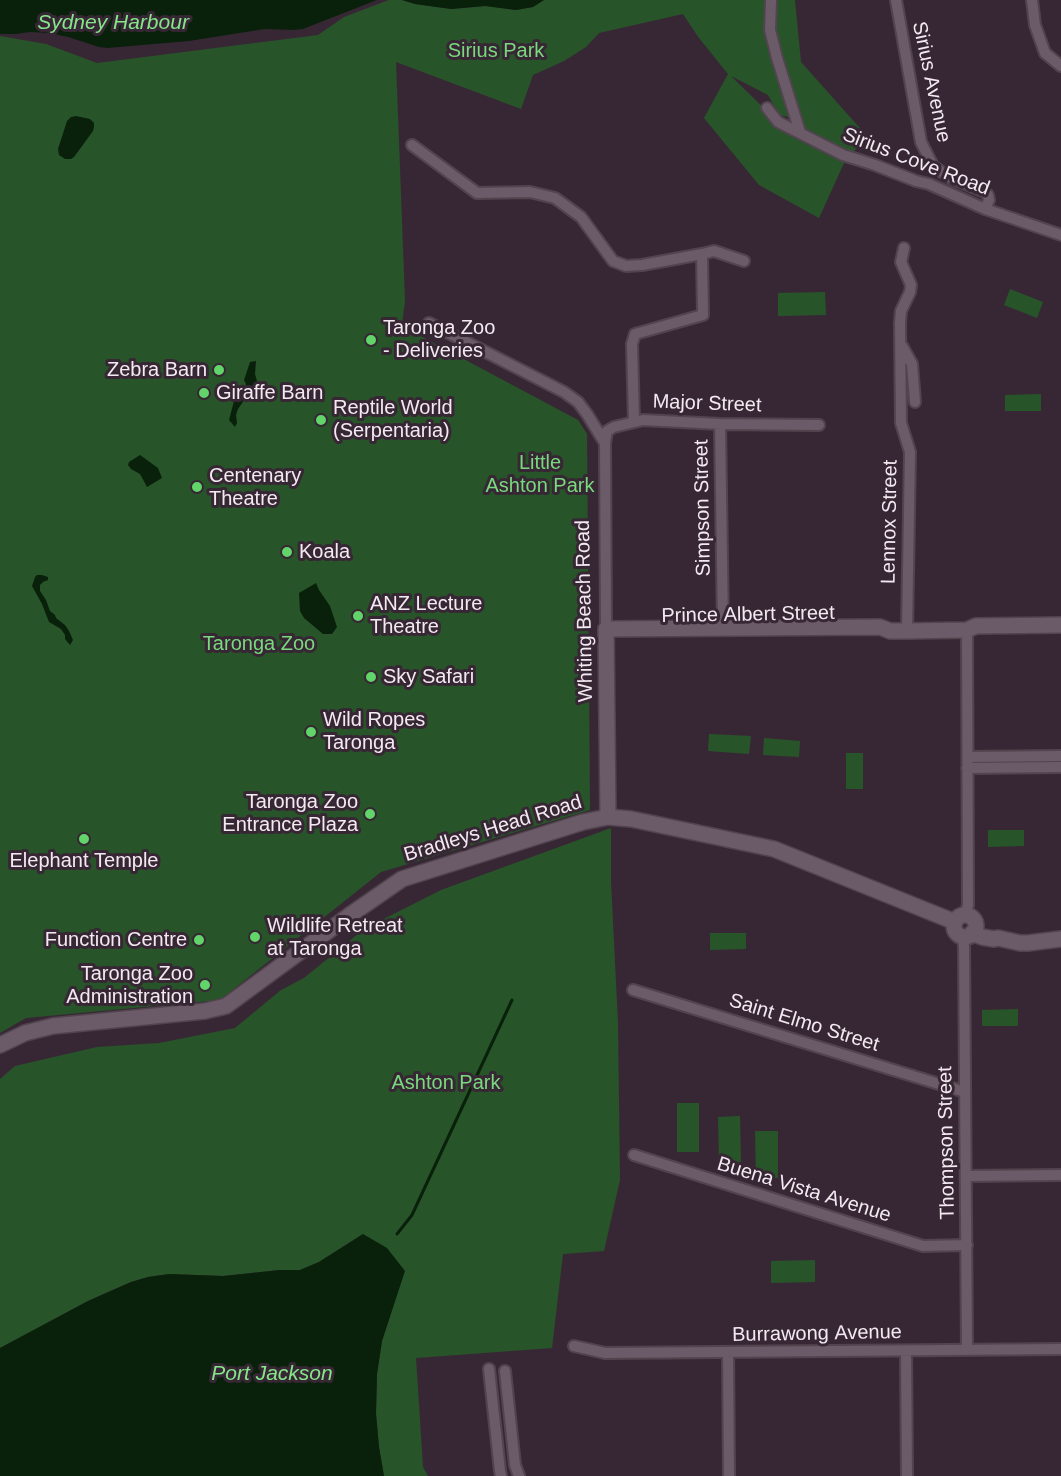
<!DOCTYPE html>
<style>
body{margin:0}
canvas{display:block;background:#372734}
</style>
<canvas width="1061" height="1476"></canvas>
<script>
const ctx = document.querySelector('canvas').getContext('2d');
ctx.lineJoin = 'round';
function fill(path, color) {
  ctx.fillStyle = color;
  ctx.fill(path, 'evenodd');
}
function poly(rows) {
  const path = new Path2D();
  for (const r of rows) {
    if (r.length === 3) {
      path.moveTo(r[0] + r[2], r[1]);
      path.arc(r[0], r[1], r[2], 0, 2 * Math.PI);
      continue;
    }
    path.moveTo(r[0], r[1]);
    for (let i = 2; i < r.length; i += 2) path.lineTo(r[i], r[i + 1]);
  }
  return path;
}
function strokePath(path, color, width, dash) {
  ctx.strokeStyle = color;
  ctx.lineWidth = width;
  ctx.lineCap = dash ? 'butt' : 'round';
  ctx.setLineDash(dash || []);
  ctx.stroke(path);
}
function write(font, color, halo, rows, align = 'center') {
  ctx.font = font + ' Arial,sans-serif';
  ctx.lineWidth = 6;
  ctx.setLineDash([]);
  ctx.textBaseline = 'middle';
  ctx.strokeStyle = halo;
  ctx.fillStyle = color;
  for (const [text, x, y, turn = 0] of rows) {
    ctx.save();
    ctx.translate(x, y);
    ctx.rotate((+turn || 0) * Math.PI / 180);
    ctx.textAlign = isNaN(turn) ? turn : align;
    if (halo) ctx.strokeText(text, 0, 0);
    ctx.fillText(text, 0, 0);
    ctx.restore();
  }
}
const green = poly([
 [389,0,402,0,415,4,451,9,486,6,516,10,533,7,544,0,795,0,801,62,867,136,844,163,819,218,759,185,704,118,728,74,699,38,683,14,599,33,586,47,564,61,533,75,521,109,396,62,405,301,401,332,413,332,578,420,587,434,590,810,381,872,220,1000,26,1018,0,1033,0,36,46,44,97,63,318,35,344,17],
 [731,76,768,95,779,115,793,118,799,132,778,122],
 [1010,289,1043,302,1037,318,1004,305],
 [825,292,826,315,778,316,778,293],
 [1041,394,1041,411,1005,411,1005,395],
 [709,734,751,736,749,754,708,751],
 [764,738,800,741,799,757,763,755],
 [846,753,863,753,863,789,846,789],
 [611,828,611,882,618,1023,620,1180,604,1251,563,1254,552,1348,416,1358,423,1467,428,1476,384,1476,379,1447,376,1414,377,1374,382,1341,397,1293,363,1234,319,1262,300,1270,280,1270,223,1276,169,1274,148,1277,131,1282,88,1301,0,1348,0,1079,15,1066,97,1047,159,1043,235,1028,281,990,304,978,364,929,441,890],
 [988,830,1024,830,1024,846,988,847],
 [710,933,746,933,746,949,710,950],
 [1018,1009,1018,1026,982,1026,982,1010],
 [677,1103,699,1103,699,1152,677,1152],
 [740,1116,741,1163,719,1163,718,1117],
 [755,1131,778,1131,778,1178,756,1178],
 [815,1260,815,1282,771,1283,771,1261]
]);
const water = poly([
 [0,0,377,0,303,29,293,30,265,29,189,41,108,48,99,47,68,37,49,33,30,32,16,34,0,34],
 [402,0,544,0,533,7,516,10,485,6,451,9,415,4],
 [76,116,90,119,94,123,94,127,93,131,74,157,71,159,65,159,59,155,58,149,67,121,71,117],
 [256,361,255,374,257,381,255,387,252,394,247,396,238,409,236,415,237,423,235,427,229,420,234,401,244,391,246,384,244,380,250,362],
 [140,455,158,468,162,478,147,487,140,474,131,469,128,465,129,462],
 [37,575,42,575,48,577,48,580,43,582,40,585,40,591,46,600,50,611,55,615,56,618,65,625,69,631,73,640,70,645,65,639,65,635,61,629,49,622,42,604,32,586,35,577],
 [316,583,319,590,330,606,337,627,332,634,323,634,304,618,300,611,299,593],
 [363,1234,387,1248,405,1271,382,1341,377,1374,376,1414,379,1447,384,1476,0,1476,0,1348,88,1301,131,1282,148,1277,169,1274,223,1276,280,1270,300,1270,319,1262]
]);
const stream = poly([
 [397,1234,412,1215,512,1000]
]);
const street = poly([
 [771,0,770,30,777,58,800,132],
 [896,0,921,142,933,166,951,178,985,192,988,195,989,200,985,209],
 [1032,0,1035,25,1045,53,1061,66],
 [767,108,778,122,843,155,875,165,916,181,929,184,985,209,1061,235],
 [412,145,477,193,530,192,555,198,581,217,613,261,626,266,642,265,702,254,703,315,635,334,632,344,634,421],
 [904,248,901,262,911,285,910,292,901,311,900,323,901,423,910,452,907,631],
 [702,254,714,251,744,261],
 [429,323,564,392,578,402,587,414,605,443,606,629],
 [902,346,912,364,915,402],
 [720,424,723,628],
 [605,443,607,431,614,427,643,420,720,424,819,425],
 [968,757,1061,756],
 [967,768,1061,767],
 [965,915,968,905,967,630],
 [963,936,964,946,967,1350],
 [633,990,965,1092],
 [634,1155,923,1246,967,1245],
 [966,1176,1061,1175],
 [574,1346,605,1353,1061,1349],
 [906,1351,907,1476],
 [728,1353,729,1476],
 [489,1369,500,1471,501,1476],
 [505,1371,515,1465,519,1476]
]);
const secondary = poly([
 [608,817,606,629,880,627,890,631,907,631,967,630,976,626,1061,625],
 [965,926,11],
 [972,933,982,937,994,939,998,938,1020,943,1028,943,1061,939],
 [0,1045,25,1033,53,1026,205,1011,226,1006,350,915,402,879,583,822,608,817,631,819,774,849,955,922]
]);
const markers = [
 [371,340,6,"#61d46a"],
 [219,370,6,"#61d46a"],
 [204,393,6,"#61d46a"],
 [321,420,6,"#61d46a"],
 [197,487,6,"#61d46a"],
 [287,552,6,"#61d46a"],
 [358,616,6,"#61d46a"],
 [371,677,6,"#61d46a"],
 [311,732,6,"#61d46a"],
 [370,814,6,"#61d46a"],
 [84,839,6,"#61d46a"],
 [255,937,6,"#61d46a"],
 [199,940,6,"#61d46a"],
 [205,985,6,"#61d46a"]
];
const parkNames = [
 ["Sirius Park",496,51],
 ["Little",540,463],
 ["Ashton Park",540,486],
 ["Taronga Zoo",259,644],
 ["Ashton Park",446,1083]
];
const streetNames = [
 ["Sirius Avenue",931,82,78],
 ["Sirius Cove Road",916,162,21],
 ["Major Street",707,404,2],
 ["Simpson Street",703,508,-91],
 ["Lennox Street",890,522,-89],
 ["Whiting Beach Road",585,611,-91],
 ["Prince Albert Street",748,615,-1],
 ["Bradleys Head Road",493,829,-17],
 ["Saint Elmo Street",804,1023,17],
 ["Thompson Street",947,1143,-91],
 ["Buena Vista Avenue",804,1190,17],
 ["Burrawong Avenue",817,1334,-1]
];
const poiNames = [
 ["Taronga Zoo",383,328],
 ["- Deliveries",383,351],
 ["Zebra Barn",207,370,"right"],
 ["Giraffe Barn",216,393],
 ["Reptile World",333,408],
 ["(Serpentaria)",333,431],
 ["Centenary",209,476],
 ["Theatre",209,499],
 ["Koala",299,552],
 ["ANZ Lecture",370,604],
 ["Theatre",370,627],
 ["Sky Safari",383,677],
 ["Wild Ropes",323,720],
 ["Taronga",323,743],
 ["Taronga Zoo",358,802,"right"],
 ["Entrance Plaza",358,825,"right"],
 ["Elephant Temple",84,861,"center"],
 ["Wildlife Retreat",267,926],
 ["at Taronga",267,949],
 ["Function Centre",187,940,"right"],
 ["Taronga Zoo",193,974,"right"],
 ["Administration",193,997,"right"]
];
const waterNames = [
 ["Sydney Harbour",113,23],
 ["Port Jackson",272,1374]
];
fill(green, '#28542a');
fill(water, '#09210b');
strokePath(stream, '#09210b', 3);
strokePath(street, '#51444e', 14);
strokePath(secondary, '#51444e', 18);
strokePath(street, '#6b5a67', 10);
strokePath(secondary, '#6b5a67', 15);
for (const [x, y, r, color] of markers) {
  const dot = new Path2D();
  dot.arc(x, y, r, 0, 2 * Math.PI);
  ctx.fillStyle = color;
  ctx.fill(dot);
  strokePath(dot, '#372734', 2);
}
write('20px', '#78d97d', '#372734', parkNames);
write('20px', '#f3e9f1', '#372734', streetNames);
write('20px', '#f3e9f1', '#372734', poiNames, 'left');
write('italic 21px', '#84e689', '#372734', waterNames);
</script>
